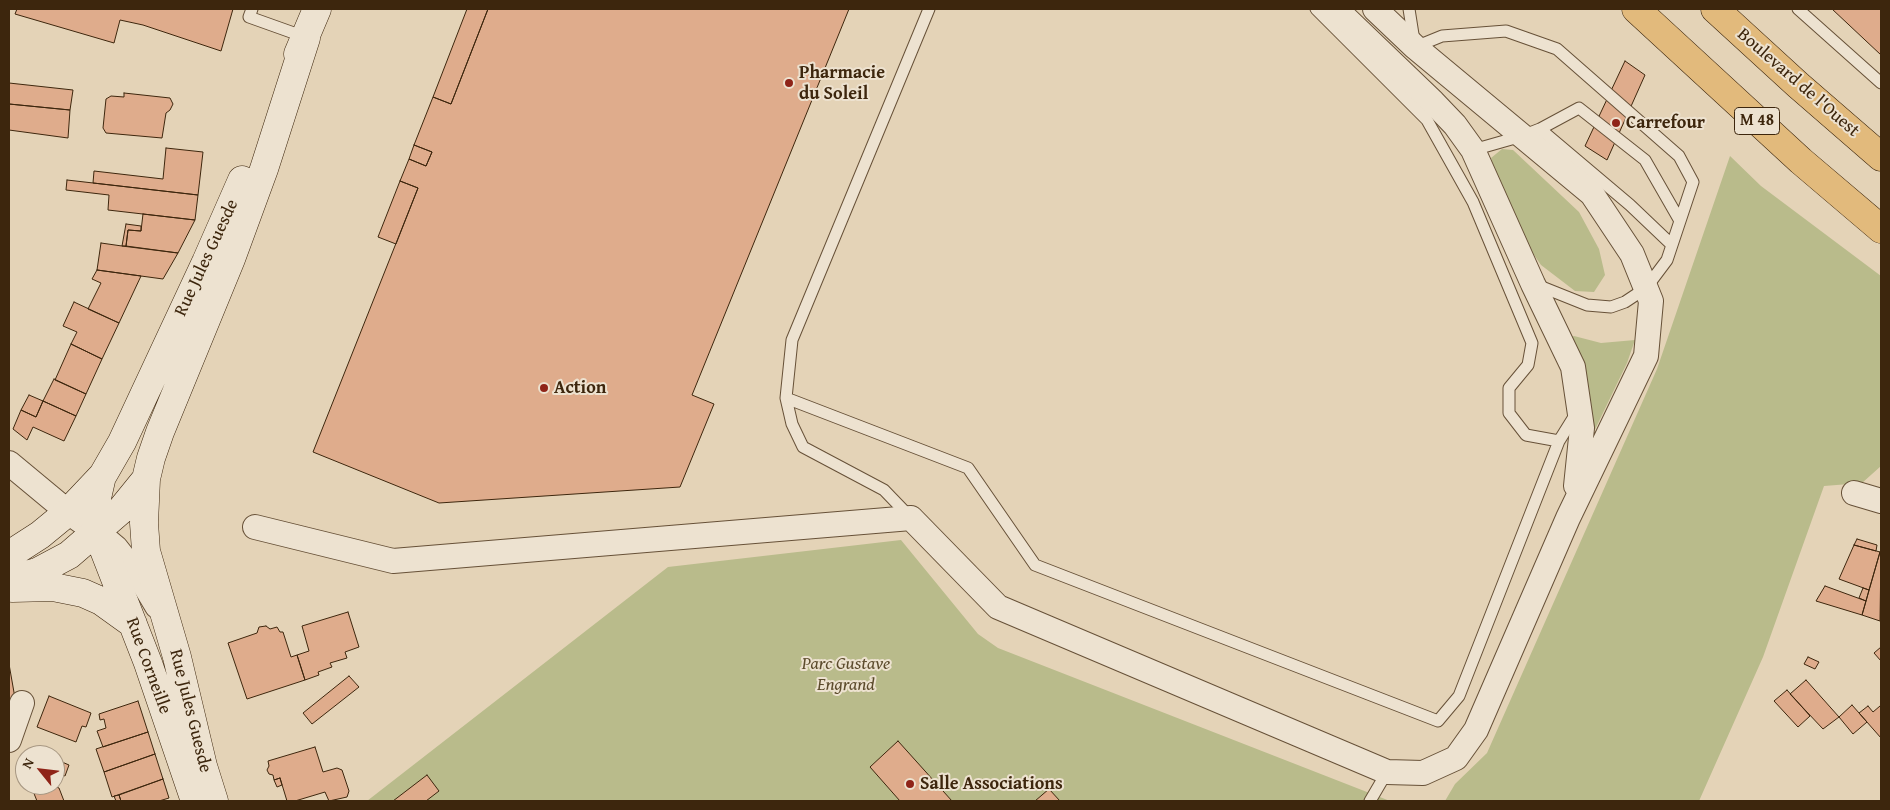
<!DOCTYPE html>
<style>
body{margin:0}
#map{position:relative;width:1890px;height:810px;overflow:hidden;background:#e4d3b7;font-family:"Gentium Book Plus",serif}
canvas{display:block}
.frame{position:absolute;inset:0;border:10px solid #3d260d;pointer-events:none}
.north{position:absolute;left:15px;top:745px;width:50px;height:50px;box-sizing:border-box;background:#ede2d0;border:1px solid #a79782;border-radius:50%;rotate:299deg;font-size:14px;font-weight:700;line-height:20px;text-align:center;color:#3d260d}
.north::after{content:'';display:block;margin:auto;width:18px;height:22px;background:#8f2418;clip-path:polygon(50% 0,100% 100%,50% 72%,0 100%)}
</style>
<div id="map">
<canvas width="1890" height="810"></canvas>
<div class="frame"></div>
<div class="north">N</div>
</div>
<script>
const ctx = document.querySelector('canvas').getContext('2d');
ctx.lineJoin = 'round';
function fill(path, color) {
  ctx.fillStyle = color;
  ctx.fill(path, 'evenodd');
}
function poly(rows) {
  const path = new Path2D();
  for (const r of rows) {
    path.moveTo(r[0], r[1]);
    for (let i = 2; i < r.length; i += 2) path.lineTo(r[i], r[i + 1]);
  }
  return path;
}
function strokePath(path, color, width, dash) {
  ctx.strokeStyle = color;
  ctx.lineWidth = width;
  ctx.lineCap = dash ? 'butt' : 'round';
  ctx.setLineDash(dash || []);
  ctx.stroke(path);
}
function write(font, color, halo, rows, align = 'center') {
  ctx.font = font + ' "Gentium Book Plus",serif';
  ctx.lineWidth = 4;
  ctx.setLineDash([]);
  ctx.textBaseline = 'middle';
  ctx.strokeStyle = halo;
  ctx.fillStyle = color;
  for (const [text, x, y, turn = 0] of rows) {
    ctx.save();
    ctx.translate(x, y);
    ctx.rotate((+turn || 0) * Math.PI / 180);
    ctx.textAlign = isNaN(turn) ? turn : align;
    if (halo) ctx.strokeText(text, 0, 0);
    ctx.fillText(text, 0, 0);
    ctx.restore();
  }
}
const green = poly([
 [1502,149,1513,150,1579,212,1599,249,1605,275,1594,292,1575,291,1541,265,1510,220,1491,158],
 [1730,156,1761,186,1881,276,1881,466,1862,483,1824,486,1763,657,1699,801,1445,801,1455,784,1487,753,1657,369],
 [1574,336,1601,343,1635,340,1627,363,1588,444,1567,339],
 [901,540,978,634,998,648,1390,801,367,801,668,567]
]);
const building = poly([
 [17,9,233,9,221,51,143,25,120,20,114,43,15,14,17,9],
 [467,9,488,9,451,104,433,97,467,9],
 [488,9,849,9,692,395,714,404,680,487,439,503,313,452,418,188,400,181,409,159,426,166,432,152,414,145,433,97,451,104,488,9],
 [1832,9,1881,9,1881,55,1832,9],
 [1625,61,1645,75,1607,160,1585,146,1625,61],
 [9,83,73,90,70,110,9,104,9,83],
 [124,93,170,98,173,104,170,110,166,113,162,138,106,133,103,128,106,99,111,96,124,97,124,93],
 [9,104,70,110,68,138,9,130,9,104],
 [414,145,432,152,426,166,409,159,414,145],
 [166,148,203,152,198,195,93,183,94,171,163,179,166,148],
 [67,180,198,195,195,220,108,210,109,195,66,190,67,180],
 [400,181,418,188,396,244,378,237,400,181],
 [143,214,195,220,178,253,126,246,128,230,141,231,143,214],
 [126,224,141,226,141,231,128,230,126,246,122,246,126,224],
 [101,243,122,246,178,253,163,279,97,270,101,243],
 [97,270,141,276,119,323,88,309,101,283,92,279,97,270],
 [74,302,119,323,102,359,71,344,77,332,63,326,74,302],
 [71,344,102,359,86,394,55,380,71,344],
 [54,379,86,394,76,416,43,401,54,379],
 [29,395,43,401,36,417,21,410,29,395],
 [43,401,76,416,64,441,33,427,27,440,13,429,21,410,36,417,43,401],
 [1857,539,1877,545,1876,551,1854,545,1857,539],
 [1854,545,1880,552,1869,590,1839,579,1854,545],
 [1880,552,1881,552,1880,621,1862,615,1880,552],
 [1825,586,1866,601,1862,615,1816,601,1825,586],
 [1863,588,1869,590,1866,601,1859,598,1863,588],
 [348,612,359,647,345,652,347,658,330,663,332,667,318,672,319,675,305,680,297,655,309,651,302,626,348,612],
 [266,626,270,629,277,627,280,632,283,632,291,657,297,655,305,680,247,699,228,643,257,633,259,627,266,626],
 [1881,647,1881,661,1874,653,1881,647],
 [1808,657,1819,662,1815,669,1804,664,1808,657],
 [9,664,15,698,9,699,9,664],
 [349,676,359,687,312,724,303,713,349,676],
 [1806,680,1839,717,1823,729,1790,694,1806,680],
 [1787,690,1810,716,1798,727,1774,701,1787,690],
 [49,696,91,713,86,727,82,726,76,742,37,727,49,696],
 [138,701,148,732,103,747,97,731,106,728,104,719,100,720,99,714,138,701],
 [1852,705,1867,722,1853,734,1839,717,1852,705],
 [1868,706,1873,712,1880,706,1881,708,1881,738,1859,713,1868,706],
 [148,732,155,754,104,772,96,749,148,732],
 [898,741,952,801,900,801,870,767,898,741],
 [315,747,323,772,337,768,342,770,349,791,347,797,329,801,325,792,295,801,287,801,280,778,274,780,273,775,269,774,267,770,269,766,268,761,315,747],
 [155,754,163,779,112,797,104,772,155,754],
 [55,759,69,765,65,776,55,772,55,759],
 [427,775,439,791,426,801,393,801,427,775],
 [280,778,282,785,277,787,274,780,280,778],
 [163,779,169,798,159,801,121,801,119,795,163,779],
 [35,785,50,785,59,788,64,801,37,801,33,791,35,785],
 [1049,789,1060,801,1035,801,1049,789],
 [119,795,121,801,116,801,114,796,119,795]
]);
const lane = poly([
 [252,9,249,17,305,37],
 [1316,9,1427,120,1473,202,1532,343,1528,365,1509,388,1509,413,1526,435,1559,441],
 [1409,9,1415,47,1442,36,1506,31,1557,49,1679,156,1693,182,1680,221],
 [1798,9,1881,83],
 [1540,129,1579,108,1645,160,1680,221,1672,245],
 [1473,150,1522,136,1540,129,1630,205,1672,245,1667,260,1646,288,1625,302,1611,307,1587,305,1537,285],
 [786,398,968,468,1035,565,1438,721,1459,696,1559,441,1577,412],
 [910,517,884,490,803,447,792,424,786,398,792,340,929,9],
 [1370,801,1387,772]
]);
const street = poly([
 [1336,9,1433,102,1455,125,1473,150,1533,284,1573,367,1582,428,1576,486],
 [9,463,68,512,97,532,116,548,142,581,157,606],
 [1854,493,1881,501],
 [255,527,393,561,911,518,998,607,1387,772,1423,773,1456,758,1476,730,1568,518,1646,356,1651,301,1632,254,1592,194,1415,47,1375,9],
 [9,740,22,703]
]);
const secondary = poly([
 [298,54,317,9],
 [102,476,97,498,97,532,148,663,195,801],
 [9,555,40,535,68,512,103,475,122,442,206,262,242,180],
 [9,580,37,572,69,555,120,511,146,479],
 [12,588,53,587,83,593,101,601,133,624],
 [214,801,203,766,177,657,146,551,144,523,146,479,151,458,160,432,231,259,264,169,306,38]
]);
const primary = poly([
 [1636,9,1801,161,1881,229],
 [1715,9,1798,85,1881,157]
]);
const markers = [
 [789,83,5,"#8f2418"],
 [1616,123,5,"#8f2418"],
 [544,388,5,"#8f2418"],
 [910,784,5,"#8f2418"]
];
const shields = [
 [1757,121,45]
];
const shieldNames = [
 ["M 48",1757,121]
];
const poiNames = [
 ["Pharmacie",799,73],
 ["du Soleil",799,94],
 ["Carrefour",1626,123],
 ["Action",554,388],
 ["Salle Associations",920,784]
];
const streetNames = [
 ["Boulevard de l'Ouest",1798,83,41],
 ["Rue Jules Guesde",207,258,-65],
 ["Rue Corneille",148,666,70],
 ["Rue Jules Guesde",190,711,76]
];
const parkNames = [
 ["Parc Gustave",846,664],
 ["Engrand",846,685]
];
fill(green, '#b9bb8b');
fill(building, '#dfac8c');
strokePath(building, '#3d260d', 1);
strokePath(lane, '#675138', 13);
strokePath(street, '#675138', 26);
strokePath(secondary, '#3d260d', 29);
strokePath(primary, '#3d260d', 29);
strokePath(lane, '#ede2d0', 11);
strokePath(street, '#ede2d0', 24);
strokePath(secondary, '#ede2d0', 28);
strokePath(primary, '#e2ba7c', 28);
for (const [x, y, r, color] of markers) {
  const dot = new Path2D();
  dot.arc(x, y, r, 0, 2 * Math.PI);
  ctx.fillStyle = color;
  ctx.fill(dot);
  strokePath(dot, '#ede2d0', 2);
}
for (const [x, y, w] of shields) {
  const box = new Path2D();
  box.roundRect(x - w / 2, y - 13.5, w, 27, 4);
  ctx.fillStyle = '#ede2d0';
  ctx.fill(box);
  strokePath(box, '#3d260d', 1);
}
write('bold 16px', '#3d260d', null, shieldNames);
write('bold 18px', '#3d260d', '#ede2d0', poiNames, 'left');
write('18px', '#3d260d', '#ede2d0', streetNames);
write('italic 18px', '#5c4b2c', '#ede2d0', parkNames);
</script>
